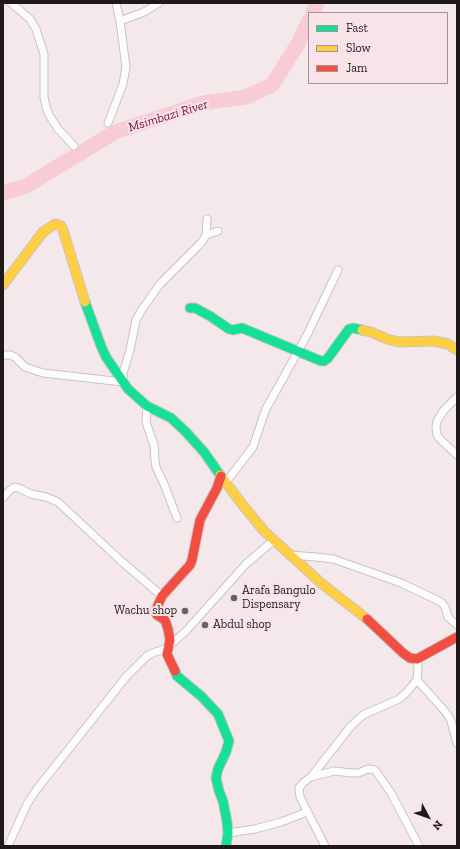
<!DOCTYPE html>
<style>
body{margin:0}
#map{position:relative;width:460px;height:849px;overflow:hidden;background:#f4e8eb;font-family:"Zilla Slab",serif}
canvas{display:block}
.frame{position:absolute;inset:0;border:4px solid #1f191a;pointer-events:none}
.legend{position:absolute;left:308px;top:12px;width:140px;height:72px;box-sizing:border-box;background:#f8e4e8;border:1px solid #a19396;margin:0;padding:5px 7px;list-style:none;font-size:12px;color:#1f191a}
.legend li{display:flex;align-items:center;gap:8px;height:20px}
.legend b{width:20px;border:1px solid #a19396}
.north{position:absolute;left:408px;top:797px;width:40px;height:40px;-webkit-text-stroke:3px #f8e4e8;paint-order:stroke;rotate:131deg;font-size:11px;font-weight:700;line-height:16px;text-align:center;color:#1f191a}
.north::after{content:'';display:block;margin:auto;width:14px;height:18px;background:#1f191a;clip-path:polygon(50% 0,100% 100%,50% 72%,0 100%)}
</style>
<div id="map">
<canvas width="460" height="849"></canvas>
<div class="frame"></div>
<ul class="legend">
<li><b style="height:5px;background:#16e098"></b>Fast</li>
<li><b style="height:5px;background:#ffcf43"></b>Slow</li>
<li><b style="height:5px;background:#f24e42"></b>Jam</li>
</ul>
<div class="north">N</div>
</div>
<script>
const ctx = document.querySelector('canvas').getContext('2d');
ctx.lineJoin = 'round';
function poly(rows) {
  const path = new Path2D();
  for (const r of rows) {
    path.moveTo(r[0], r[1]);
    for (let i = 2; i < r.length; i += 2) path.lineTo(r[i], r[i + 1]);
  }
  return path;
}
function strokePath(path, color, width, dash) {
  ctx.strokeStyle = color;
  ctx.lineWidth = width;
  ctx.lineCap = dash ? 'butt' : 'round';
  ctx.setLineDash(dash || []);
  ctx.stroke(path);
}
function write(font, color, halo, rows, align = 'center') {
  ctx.font = font + ' "Zilla Slab",serif';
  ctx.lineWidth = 4;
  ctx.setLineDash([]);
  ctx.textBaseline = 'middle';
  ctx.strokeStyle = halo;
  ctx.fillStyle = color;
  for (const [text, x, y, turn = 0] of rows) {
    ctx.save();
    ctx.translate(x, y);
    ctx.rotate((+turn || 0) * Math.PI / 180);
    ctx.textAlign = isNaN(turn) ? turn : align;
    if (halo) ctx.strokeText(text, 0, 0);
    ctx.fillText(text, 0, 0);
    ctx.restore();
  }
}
const river = poly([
 [313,13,317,3],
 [3,193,26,186,115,132,203,103,246,97,272,85,299,42,309,21]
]);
const street = poly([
 [11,3,30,19,36,29,44,54,44,97,46,107,49,115,58,129,74,146],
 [120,21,144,12,159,3],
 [108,123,123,84,126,67,120,21,116,3],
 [206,235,207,219],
 [3,356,6,355,10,355,15,357,25,367,43,373,123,382,123,373,130,350,136,320,141,311,160,284,202,242,206,235,218,231],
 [457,397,444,410,437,421,436,427,437,435,440,439,457,455],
 [147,406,146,422,154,445,155,461,156,467,164,484,177,518],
 [226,482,253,447,262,420,266,409,307,335,338,270],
 [3,498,10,490,15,487,21,489,31,494,46,497,58,502,120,560,162,596],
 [290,555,316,557,333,559,356,567,401,583,437,600,442,603,445,607,448,617,457,625],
 [417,680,443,709,449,717,451,721,457,743],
 [311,777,334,771,352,773,358,773,368,769,375,770,391,793,419,846],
 [228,833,255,829,281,822,307,812],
 [8,846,27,804,37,789,126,677,147,656,155,652,163,650,169,646,186,631,246,564,274,540],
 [325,846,300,797,299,788,304,782,311,777,351,726,363,715,399,699,406,693,417,680,418,668,417,659]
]);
const fast = poly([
 [85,302,101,346,106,357,128,389,147,406,171,418,185,431,204,452,220,475],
 [190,308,195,308,210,316,229,329,233,330,242,328,321,361,324,361,328,358,349,329,353,328,362,330],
 [175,671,177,676,201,696,218,714,229,741,226,752,218,769,216,778,219,791,223,801,227,822,228,833,226,846]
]);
const slow = poly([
 [3,285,43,232,55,224,61,226,63,230,85,302],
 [362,330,371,332,387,339,399,342,434,341,448,344,457,350],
 [220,475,242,504,264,531,321,583,367,619]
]);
const jam = poly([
 [367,619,403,653,410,658,417,659,457,637],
 [175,671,167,654,170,640,168,629,165,620,157,615,155,612,162,596,190,565,192,560,200,520,217,488,221,476]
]);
const markers = [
 [234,598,4,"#6a6163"],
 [185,611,4,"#6a6163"],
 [205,625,4,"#6a6163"]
];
const poiNames = [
 ["Arafa Bangulo",242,591],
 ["Dispensary",242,605],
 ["Wachu shop",177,611,"right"],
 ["Abdul shop",213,625]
];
const waterNames = [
 ["Msimbazi River",168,116,-17]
];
strokePath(river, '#f7ccd5', 15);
strokePath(street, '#cbc2c4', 9);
strokePath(fast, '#cbc2c4', 11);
strokePath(slow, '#cbc2c4', 11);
strokePath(jam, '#cbc2c4', 11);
strokePath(street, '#fdfcfc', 7);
strokePath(fast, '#16e098', 9);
strokePath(slow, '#ffcf43', 9);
strokePath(jam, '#f24e42', 9);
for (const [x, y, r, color] of markers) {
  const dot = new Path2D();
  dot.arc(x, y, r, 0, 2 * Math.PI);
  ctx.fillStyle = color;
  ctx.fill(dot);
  strokePath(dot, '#f8e4e8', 1.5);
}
write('12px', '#1f191a', '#f8e4e8', poiNames, 'left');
write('italic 13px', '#7a103a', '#f8e4e8', waterNames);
</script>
